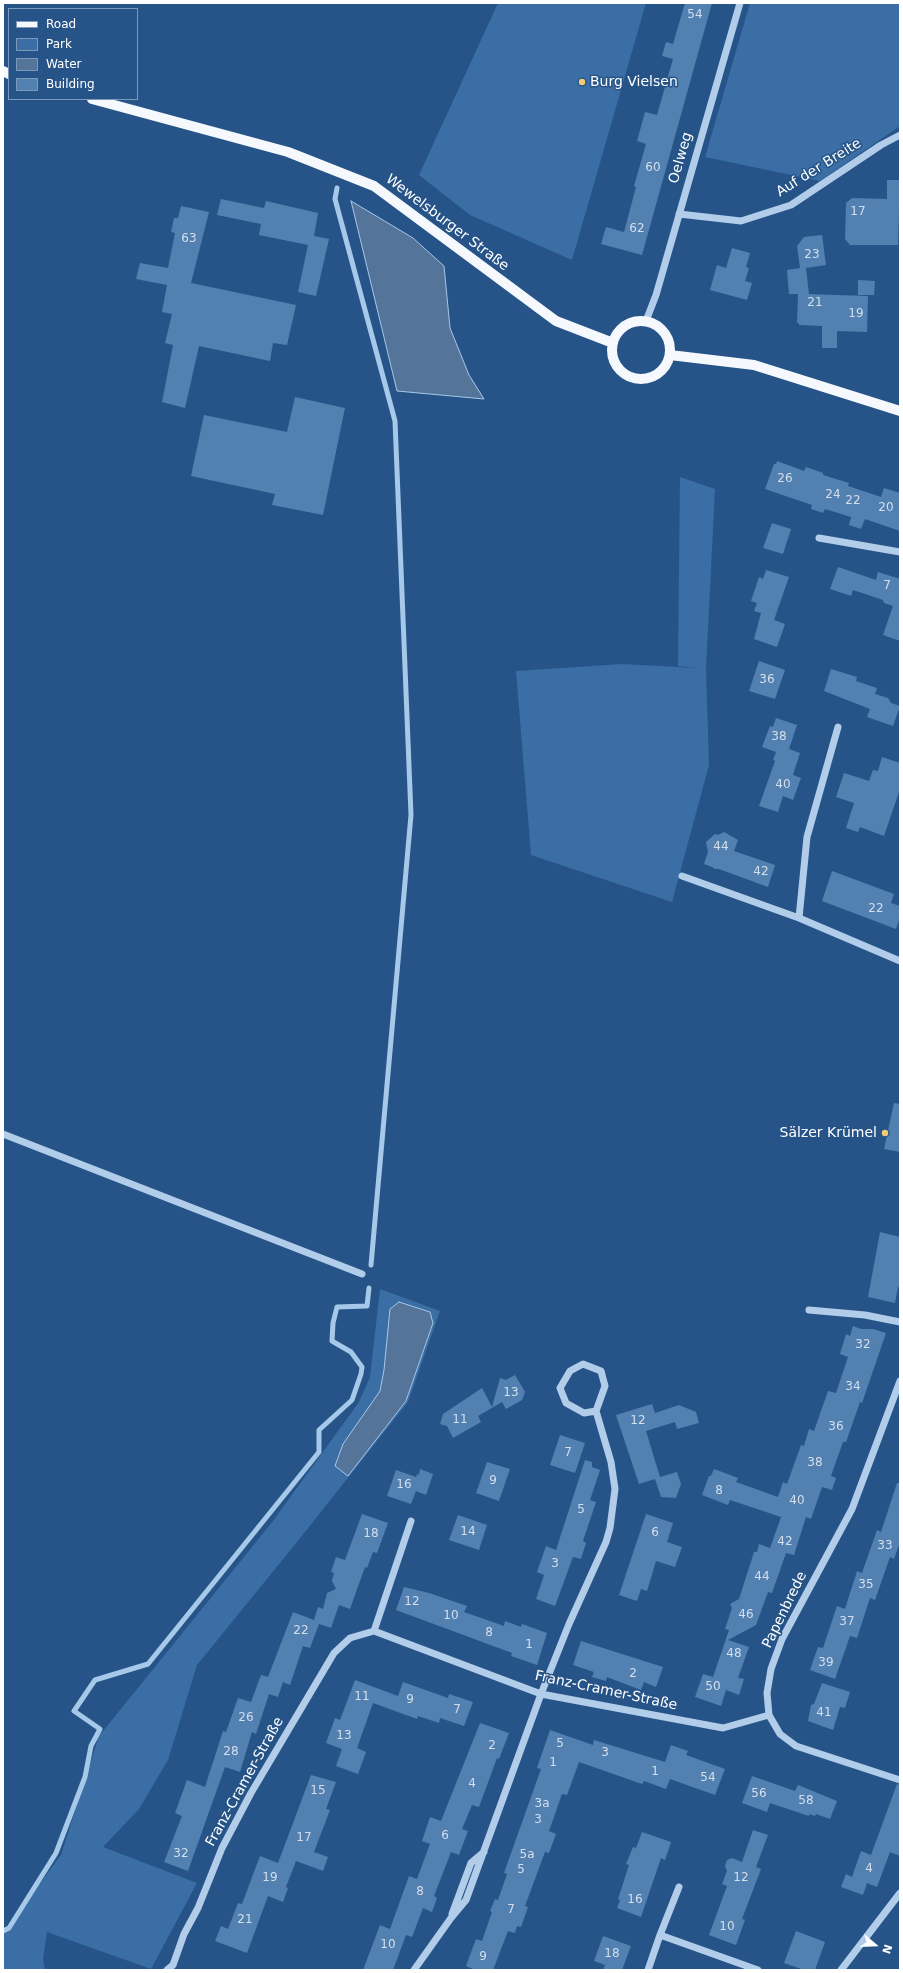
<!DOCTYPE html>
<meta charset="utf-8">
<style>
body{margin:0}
#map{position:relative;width:903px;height:1973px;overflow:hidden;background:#265488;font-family:"DejaVu Sans",sans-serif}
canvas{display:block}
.frame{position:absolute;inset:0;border:4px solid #fff;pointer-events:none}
.legend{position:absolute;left:8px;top:8px;width:130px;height:92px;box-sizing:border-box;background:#265488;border:1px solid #7d98b8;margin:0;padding:5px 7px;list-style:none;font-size:12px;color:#fff}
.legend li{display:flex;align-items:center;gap:8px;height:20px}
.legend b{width:20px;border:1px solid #7d98b8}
.north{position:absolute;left:855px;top:1925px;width:40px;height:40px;-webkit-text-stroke:3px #265488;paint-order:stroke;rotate:109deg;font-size:11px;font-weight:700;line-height:16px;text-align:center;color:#fff}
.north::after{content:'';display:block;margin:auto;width:14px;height:18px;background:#fff;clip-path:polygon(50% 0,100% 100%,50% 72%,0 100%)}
</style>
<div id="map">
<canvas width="903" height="1973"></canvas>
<div class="frame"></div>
<ul class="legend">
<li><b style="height:5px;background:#f5f9fe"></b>Road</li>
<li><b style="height:11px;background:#3a6ea4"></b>Park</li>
<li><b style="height:11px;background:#557499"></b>Water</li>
<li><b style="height:11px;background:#5280b1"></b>Building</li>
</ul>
<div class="north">N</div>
</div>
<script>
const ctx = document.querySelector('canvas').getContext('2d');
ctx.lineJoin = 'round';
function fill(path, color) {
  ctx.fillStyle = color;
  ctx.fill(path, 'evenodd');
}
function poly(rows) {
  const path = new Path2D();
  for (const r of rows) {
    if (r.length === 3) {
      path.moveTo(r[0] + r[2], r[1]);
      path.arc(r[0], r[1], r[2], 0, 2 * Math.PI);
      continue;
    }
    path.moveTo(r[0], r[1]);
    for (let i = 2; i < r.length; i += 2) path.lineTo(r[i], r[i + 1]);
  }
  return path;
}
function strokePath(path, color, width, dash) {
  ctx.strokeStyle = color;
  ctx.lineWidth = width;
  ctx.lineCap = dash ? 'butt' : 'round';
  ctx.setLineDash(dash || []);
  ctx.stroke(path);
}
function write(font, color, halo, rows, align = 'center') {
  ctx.font = font + ' "DejaVu Sans",sans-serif';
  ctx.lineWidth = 3;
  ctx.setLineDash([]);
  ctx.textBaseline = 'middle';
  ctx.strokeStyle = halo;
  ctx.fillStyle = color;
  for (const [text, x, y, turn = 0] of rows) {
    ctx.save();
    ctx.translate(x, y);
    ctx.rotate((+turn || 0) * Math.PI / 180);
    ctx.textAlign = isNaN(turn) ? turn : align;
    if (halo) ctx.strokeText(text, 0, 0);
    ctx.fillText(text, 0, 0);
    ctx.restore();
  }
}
const green = poly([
 [498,3,646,3,572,260,470,215,419,175],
 [750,3,900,3,900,126,820,181,705,157],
 [680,477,715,489,706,669,709,765,672,902,531,855,516,671,622,664,696,668,678,666],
 [380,1289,440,1311,408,1402,297,1542,197,1665,168,1760,139,1809,103,1847,197,1883,151,1969,47,1932,43,1959,45,1970,3,1970,3,1933,61,1855,99,1736,273,1521,359,1402,370,1377]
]);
const water = poly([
 [351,201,413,238,444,266,450,328,469,375,484,399,397,391,351,201],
 [399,1302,430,1312,433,1323,406,1401,348,1476,335,1466,343,1444,380,1391,384,1370,390,1309,399,1302]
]);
const stream = poly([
 [337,188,335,199,395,421,411,815,371,1265],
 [3,1931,9,1928,56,1853,85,1777,91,1746,100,1729,74,1711,95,1680,148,1664,319,1452,319,1430,352,1400,361,1374,362,1367,351,1352,332,1341,333,1323,337,1307,367,1306,369,1288]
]);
const building = poly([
 [685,3,712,3,642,255,601,244,606,227,624,232,636,187,634,186,646,144,637,141,645,112,657,115,673,59,662,56,666,42,673,44],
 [887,180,900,180,898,245,850,245,845,239,846,203,852,198,887,199],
 [221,199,264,208,266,201,318,213,314,236,329,239,316,296,298,292,308,245,259,235,261,224,217,215],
 [181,206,209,212,191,283,296,305,287,345,273,343,270,361,199,346,185,408,162,402,173,345,165,343,172,314,162,312,167,285,136,279,140,263,168,268,175,233,171,232,174,218,178,218],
 [822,235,826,265,806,268,809,294,806,294,868,296,867,332,837,331,837,348,822,348,822,326,799,325,799,323,797,323,798,294,789,294,787,270,800,268,797,246,804,237],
 [732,248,750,253,746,267,749,268,745,281,752,283,747,300,710,290,717,265,726,268],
 [858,280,875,281,874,295,858,295],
 [295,397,345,408,323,515,272,505,275,494,191,476,204,415,287,432],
 [777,461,804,471,806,467,823,473,823,475,849,483,848,486,881,497,884,488,900,493,900,531,865,519,861,529,849,525,851,517,825,509,823,513,811,509,812,505,765,489,774,464,776,464],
 [772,523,791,529,783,554,763,548],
 [838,567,876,580,878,572,900,579,900,641,883,635,893,606,884,603,883,600,853,590,851,596,830,589],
 [766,570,789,577,774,620,785,624,777,647,754,639,761,613,754,611,757,603,751,601,759,577,763,579],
 [759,661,785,670,775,699,749,691],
 [831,669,857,677,856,681,877,688,875,694,888,698,891,703,900,706,893,726,867,717,870,709,824,691],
 [776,718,797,725,789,749,800,753,793,775,801,778,793,800,783,796,778,812,759,806,775,761,773,760,776,752,762,747,770,726,773,727],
 [882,757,900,763,900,789,884,836,860,827,858,832,846,828,854,803,836,797,844,773,869,781,873,770,878,771],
 [724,832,738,840,734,851,775,865,768,887,719,869,715,869,712,867,704,864,708,852,706,842,715,834,718,835],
 [832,871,894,894,891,903,900,906,900,918,896,929,822,901],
 [894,1103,900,1104,900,1152,884,1149],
 [880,1232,900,1237,900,1288,898,1287,895,1303,868,1297],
 [853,1326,861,1329,873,1329,886,1333,862,1403,860,1402,846,1442,843,1442,831,1476,836,1478,832,1490,822,1487,811,1519,806,1517,794,1555,786,1553,772,1593,768,1592,756,1625,728,1640,749,1647,738,1678,744,1679,739,1695,726,1690,721,1706,695,1697,703,1674,713,1677,729,1630,725,1629,732,1608,730,1604,739,1599,754,1552,757,1552,759,1544,770,1548,781,1517,730,1500,728,1505,702,1495,709,1476,711,1476,714,1469,738,1478,736,1482,778,1497,783,1482,787,1484,801,1445,804,1446,809,1429,814,1431,828,1391,836,1393,848,1357,840,1354,846,1334,850,1336],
 [515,1375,525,1392,522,1400,506,1409,502,1402,478,1416,481,1422,453,1438,447,1426,440,1424,443,1414,482,1388,492,1407,500,1378,506,1380],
 [652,1404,655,1413,679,1405,696,1412,699,1423,677,1429,675,1422,646,1431,660,1477,677,1472,681,1484,676,1498,661,1497,655,1479,639,1484,616,1415],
 [560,1435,585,1443,575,1473,550,1465],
 [585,1460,592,1462,592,1467,600,1470,590,1500,596,1502,583,1541,586,1543,581,1559,573,1557,555,1606,536,1599,544,1575,537,1572,546,1546,556,1550],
 [487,1462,510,1469,499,1501,476,1493],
 [420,1469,433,1474,426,1495,416,1491,411,1504,387,1496,396,1470,416,1477,417,1474,419,1475],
 [897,1483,900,1483,900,1542,894,1559,890,1557,875,1600,870,1598,857,1638,850,1636,835,1679,810,1670,818,1647,823,1648,837,1606,845,1609,857,1571,862,1573,877,1530,881,1532],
 [362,1514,388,1523,377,1553,373,1552,367,1568,365,1567,350,1609,339,1605,331,1628,319,1624,310,1648,303,1646,290,1685,283,1682,278,1697,269,1694,256,1734,252,1732,240,1772,225,1767,188,1871,164,1862,182,1816,175,1813,187,1780,205,1787,223,1731,226,1732,238,1698,251,1702,261,1675,268,1677,293,1612,314,1620,318,1607,323,1609,327,1593,336,1589,332,1581,334,1573,331,1572,336,1557,345,1560],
 [646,1514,673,1523,667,1542,682,1547,675,1567,656,1561,647,1591,641,1589,637,1601,619,1595],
 [458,1515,487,1525,479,1550,449,1540],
 [404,1587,429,1593,467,1606,464,1612,504,1626,505,1621,521,1627,522,1624,547,1633,537,1665,511,1656,512,1653,396,1610],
 [581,1641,663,1667,656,1687,644,1682,641,1690,607,1677,606,1681,592,1677,594,1672,573,1665],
 [355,1680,398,1696,403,1682,448,1698,449,1694,473,1702,464,1726,440,1718,439,1723,418,1716,417,1719,373,1703,357,1748,366,1752,358,1774,336,1766,342,1749,326,1743,335,1718,340,1720],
 [822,1683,850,1692,845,1708,840,1707,833,1730,808,1721,811,1705,814,1704],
 [480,1723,509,1733,499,1759,497,1758,479,1807,472,1805,462,1829,468,1831,459,1855,451,1852,434,1896,437,1898,432,1912,423,1908,412,1937,406,1935,393,1970,363,1970,380,1925,390,1929,409,1876,417,1879,430,1844,422,1841,430,1817,441,1821],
 [550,1730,593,1745,594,1740,665,1762,671,1745,688,1751,686,1755,725,1769,715,1795,670,1779,666,1789,644,1781,642,1784,579,1762,567,1795,562,1794,549,1831,556,1834,549,1853,545,1852,525,1906,528,1907,521,1927,517,1926,515,1933,508,1931,493,1970,475,1970,466,1966,476,1939,482,1941,492,1912,490,1911,495,1899,498,1900,507,1874,504,1873,541,1769,537,1768],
 [311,1775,336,1782,326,1809,330,1810,314,1852,328,1857,323,1871,296,1861,286,1887,288,1888,283,1902,268,1896,247,1953,215,1941,221,1926,228,1929,238,1903,242,1904,260,1856,278,1863],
 [752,1776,795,1791,798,1785,837,1801,830,1819,816,1814,815,1816,809,1814,809,1816,770,1803,767,1812,742,1803],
 [897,1784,900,1785,900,1856,890,1852,877,1887,867,1883,863,1895,841,1887,846,1874,852,1877,861,1851,871,1855],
 [753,1830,768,1835,756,1867,761,1869,742,1919,745,1920,736,1945,709,1935,727,1886,722,1884,727,1871,725,1866,727,1860,732,1858,742,1862],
 [642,1832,671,1842,665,1860,661,1858,641,1917,617,1908,620,1900,618,1899,629,1865,626,1864,633,1847,636,1848],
 [796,1931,825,1942,815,1970,804,1970,784,1963],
 [603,1936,631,1946,622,1970,603,1970,605,1965,594,1961]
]);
const minor = poly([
 [679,214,741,221,791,205,881,145,900,135],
 [646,321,656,295,740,3],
 [819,538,900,552],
 [682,876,799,918,900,961],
 [799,918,807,837,838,727],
 [3,1134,362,1274],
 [809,1310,865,1315,900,1322],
 [900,1381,852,1509,782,1639,771,1669,767,1693,769,1715,780,1734,796,1746,900,1780],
 [374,1631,411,1521],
 [679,1887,660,1935,758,1970],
 [452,1914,471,1863,484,1852],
 [167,1970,173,1965,184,1934,198,1908,222,1848,251,1793,334,1653,350,1638,374,1631,541,1694,723,1728,769,1715],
 [414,1970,451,1918,466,1900,541,1694,569,1624,606,1542,610,1528,615,1489,611,1462,596,1411,605,1386,601,1371,583,1364,570,1371,560,1388,566,1403,584,1413,596,1411],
 [648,1970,660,1935],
 [841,1970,900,1893]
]);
const major = poly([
 [3,71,9,74],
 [92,99,288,152,374,186,556,321,613,343],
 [641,350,29],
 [670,355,754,365,900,411]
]);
const markers = [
 [582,82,4,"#f2ca77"],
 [885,1133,4,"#f2ca77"]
];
const numberNames = [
 ["54",695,15],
 ["60",653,168],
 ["17",858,212],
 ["62",637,229],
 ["63",189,239],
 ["23",812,255],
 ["21",815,303],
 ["19",856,314],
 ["26",785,479],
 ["24",833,495],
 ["22",853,501],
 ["20",886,508],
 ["7",887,586],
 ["36",767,680],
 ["38",779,737],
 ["40",783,785],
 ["44",721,847],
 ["42",761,872],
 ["22",876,909],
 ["32",863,1345],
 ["34",853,1387],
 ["13",511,1393],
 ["11",460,1420],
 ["12",638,1421],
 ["36",836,1427],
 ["7",568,1453],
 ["38",815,1463],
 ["9",493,1481],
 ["16",404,1485],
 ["8",719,1491],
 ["40",797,1501],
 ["5",581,1510],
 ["14",468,1532],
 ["6",655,1533],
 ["18",371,1534],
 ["42",785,1542],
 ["33",885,1546],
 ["3",555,1564],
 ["44",762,1577],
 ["35",866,1585],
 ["12",412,1602],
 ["46",746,1615],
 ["10",451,1616],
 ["37",847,1622],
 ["22",301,1631],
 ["8",489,1633],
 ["1",529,1645],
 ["48",734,1654],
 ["39",826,1663],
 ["2",633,1674],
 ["50",713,1687],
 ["11",362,1697],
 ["9",410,1700],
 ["7",457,1710],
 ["41",824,1713],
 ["26",246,1718],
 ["13",344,1736],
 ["5",560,1744],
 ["2",492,1746],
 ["28",231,1752],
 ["3",605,1753],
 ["1",553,1763],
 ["1",655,1772],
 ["54",708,1778],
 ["4",472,1784],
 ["15",318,1791],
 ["56",759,1794],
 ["58",806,1801],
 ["3a",542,1804],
 ["3",538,1820],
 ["6",445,1836],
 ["17",304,1838],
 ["32",181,1854],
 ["5a",527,1855],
 ["4",869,1869],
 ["5",521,1870],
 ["19",270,1878],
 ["12",741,1878],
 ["8",420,1892],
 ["16",635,1900],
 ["7",511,1910],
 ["21",245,1920],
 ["10",727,1927],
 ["10",388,1945],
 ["18",612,1954],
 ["9",483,1957]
];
const poiNames = [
 ["Burg Vielsen",590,82],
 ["Sälzer Krümel",877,1133,"right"]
];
const streetNames = [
 ["Oelweg",681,158,-74],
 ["Auf der Breite",819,168,-32],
 ["Wewelsburger Straße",447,223,37],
 ["Papenbrede",785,1610,-64],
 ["Franz-Cramer-Straße",606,1691,12],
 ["Franz-Cramer-Straße",245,1782,-61]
];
fill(green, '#3a6ea4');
fill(water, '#557499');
strokePath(water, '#a6c8e9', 1);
strokePath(stream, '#a6c8e9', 5);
fill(building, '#5280b1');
strokePath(minor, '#b2cde9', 7);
strokePath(major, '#f5f9fe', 10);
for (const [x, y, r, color] of markers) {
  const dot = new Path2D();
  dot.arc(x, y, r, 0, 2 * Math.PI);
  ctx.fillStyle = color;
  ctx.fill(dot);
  strokePath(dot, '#265488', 1.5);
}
write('12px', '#d4dfec', null, numberNames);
write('14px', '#fff', '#265488', poiNames, 'left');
write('14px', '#fff', '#265488', streetNames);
</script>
